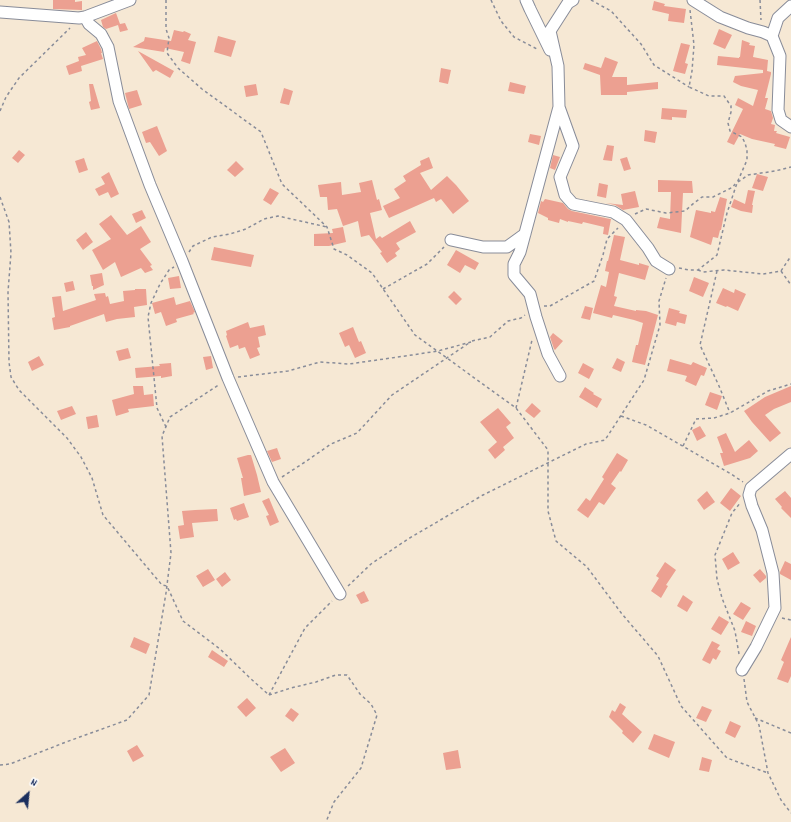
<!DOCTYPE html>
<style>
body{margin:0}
#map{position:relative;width:791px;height:822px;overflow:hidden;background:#f6e8d4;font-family:Dekko,sans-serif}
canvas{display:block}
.north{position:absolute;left:8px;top:774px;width:40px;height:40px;-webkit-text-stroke:3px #fff;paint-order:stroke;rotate:27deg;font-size:11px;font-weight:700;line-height:16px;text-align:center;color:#1b2f5e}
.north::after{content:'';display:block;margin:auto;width:14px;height:18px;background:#1b2f5e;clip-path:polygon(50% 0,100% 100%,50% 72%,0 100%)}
</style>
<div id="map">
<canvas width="791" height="822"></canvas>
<div class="north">N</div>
</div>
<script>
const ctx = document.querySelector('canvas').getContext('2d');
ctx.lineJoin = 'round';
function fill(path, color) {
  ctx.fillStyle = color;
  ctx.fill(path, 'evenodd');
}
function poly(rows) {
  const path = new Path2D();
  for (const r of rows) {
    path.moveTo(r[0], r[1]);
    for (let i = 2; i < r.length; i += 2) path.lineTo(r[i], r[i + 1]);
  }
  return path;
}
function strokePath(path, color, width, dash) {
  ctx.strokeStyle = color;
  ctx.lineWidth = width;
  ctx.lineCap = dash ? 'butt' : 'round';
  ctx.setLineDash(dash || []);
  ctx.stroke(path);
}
const building = poly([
 [53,0,75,0,75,2,82,1,82,10,53,9],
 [654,1,665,4,664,6,686,9,684,23,668,21,669,14,652,10],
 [116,13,120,24,125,23,128,30,120,32,118,25,106,29,103,27,101,20],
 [719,29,732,35,725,49,713,44],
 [174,30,183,32,184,31,191,34,188,40,196,42,190,64,181,61,184,52,165,48,164,52,133,47,144,41,145,37,171,41],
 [218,36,236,41,231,57,214,52],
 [742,40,750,43,749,45,755,46,753,57,768,60,767,71,771,72,771,74,765,98,768,98,765,109,771,111,773,118,771,124,775,125,774,131,777,131,776,133,790,137,786,149,774,146,775,144,752,139,740,134,734,145,727,142,743,109,735,105,738,98,753,106,758,90,741,86,733,82,735,76,763,73,763,70,717,65,718,56,739,58,739,57,740,57],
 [97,41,101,49,102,53,101,53,103,59,81,66,82,71,69,75,66,66,79,61,78,57,86,55,82,48],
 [681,43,690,45,685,63,688,64,685,74,673,71],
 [138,51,174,71,170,78,156,70,153,72],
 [605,57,618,62,612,77,627,77,627,85,658,82,658,89,627,92,627,95,601,95,600,75,583,69,585,63,601,68],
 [441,68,451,70,448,84,439,82],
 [510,82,526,86,524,94,508,91],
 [89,84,93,84,100,108,91,110,89,102,91,101],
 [256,84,258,95,246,97,244,86],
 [284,88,293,91,289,105,280,103],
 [137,90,142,105,129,109,125,93],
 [662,108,687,110,686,118,672,117,672,120,661,119],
 [157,126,167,151,159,156,150,142,146,143,142,132],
 [645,130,657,132,655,143,644,141],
 [530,134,541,136,539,145,528,142],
 [607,145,614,146,612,161,603,160],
 [19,150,25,155,18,163,12,158],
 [553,155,560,157,555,170,550,168],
 [429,157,433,168,420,173,431,190,447,176,456,185,469,201,453,214,441,199,436,202,434,198,389,218,383,206,400,198,394,189,406,181,403,176,421,165,420,161],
 [627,157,631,169,624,171,620,159],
 [84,158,88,170,79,173,75,161],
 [236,161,244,169,235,177,227,170],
 [109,172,119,194,111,198,108,192,99,196,95,189,105,184,101,177],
 [757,174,768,177,763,191,752,188],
 [372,180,377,200,379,199,382,210,370,213,376,239,380,236,382,238,410,221,416,232,396,243,400,249,395,253,397,256,387,263,380,253,382,252,369,235,361,237,358,221,343,226,337,209,328,210,327,197,320,197,318,185,341,182,342,195,361,192,359,183],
 [658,180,692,181,693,193,683,193,681,233,657,228,660,217,670,219,671,192,658,192],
 [599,183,608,185,606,198,597,196],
 [270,188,279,193,271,205,263,200],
 [748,190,755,191,752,205,753,205,752,213,741,211,731,207,734,199,745,204],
 [635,191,639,207,623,210,615,205,606,203,623,205,621,194],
 [720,197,727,199,721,230,720,230,718,238,713,237,711,245,690,237,696,210,711,213,711,211,715,212],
 [545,199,563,203,568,209,572,211,610,219,611,219,608,235,603,234,604,227,583,222,582,224,568,221,568,222,560,219,559,223,548,220,548,218,538,213,541,201,543,202],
 [142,210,146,218,136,223,132,214],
 [111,215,127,235,141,226,151,242,140,249,152,265,150,266,153,270,145,273,141,268,121,277,115,262,103,270,92,250,111,239,99,224],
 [343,227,346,242,329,246,314,246,314,234,333,233,332,229],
 [86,232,93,242,83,250,76,240],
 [614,235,625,237,620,260,639,265,639,263,649,266,645,280,619,273,614,296,617,297,614,306,636,311,636,310,646,311,658,315,645,365,632,362,636,345,638,345,643,323,634,320,613,315,612,318,593,313,601,285,606,287,609,272,605,271,607,261,608,261],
 [214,247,254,255,251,267,211,260],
 [456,250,479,263,475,270,465,265,460,273,447,265],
 [102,273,104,285,93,290,93,286,92,286,90,275],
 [179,276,181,288,170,289,168,278],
 [694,277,709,283,703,297,689,291],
 [73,281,75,290,66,292,64,283],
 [723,288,734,293,735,289,746,294,738,311,727,306,726,307,716,303],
 [135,289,146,289,147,305,134,307,135,317,117,319,106,322,104,314,70,326,70,327,54,330,52,318,55,317,52,297,61,296,63,311,96,300,94,294,105,293,106,297,108,296,110,304,124,301,123,291,135,290],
 [454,291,462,299,456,305,448,297],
 [174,297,176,305,190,301,195,312,193,313,194,314,176,319,177,322,166,326,161,312,155,314,152,303],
 [585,306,593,308,590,320,581,318],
 [669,308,680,311,679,313,687,315,685,324,677,322,676,326,665,323],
 [248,322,250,328,264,325,266,335,258,337,260,347,257,348,260,355,250,359,245,347,239,349,238,345,230,348,226,336,227,335,226,331],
 [353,327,359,342,361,341,366,353,355,358,349,345,345,347,339,333],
 [553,333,563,341,555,350,554,349,550,337],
 [128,348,131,358,119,361,116,351],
 [39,356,44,365,32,371,28,362],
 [211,356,213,368,206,370,203,357],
 [617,358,625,362,621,372,612,368],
 [670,359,691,365,693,362,707,368,704,376,701,375,696,386,685,381,687,376,667,371],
 [171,363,172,376,161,378,161,376,136,378,135,368,160,366,159,364],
 [583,363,594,369,589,379,578,373],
 [133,386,143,386,144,395,153,394,154,406,128,409,129,412,116,416,112,400,134,394],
 [791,386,791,402,774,409,765,415,781,433,770,442,752,422,744,411,765,397],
 [585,387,594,393,593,394,602,399,597,408,579,397],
 [710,392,722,396,717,410,705,405],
 [532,403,541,411,534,418,525,411],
 [72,406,76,414,61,420,57,411],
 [498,408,511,423,506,427,514,438,503,447,505,450,495,459,488,450,497,442,480,422],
 [97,415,99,427,88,429,86,417],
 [700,426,706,436,697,441,692,430],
 [726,433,735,452,749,440,758,451,750,458,724,466,720,453,723,453,717,437],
 [277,448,281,459,272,462,267,451],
 [617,453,628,460,621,472,620,471,611,484,616,488,604,505,599,502,588,518,577,510,586,498,590,501,604,479,602,477],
 [248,455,251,455,257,475,261,492,244,496,241,478,243,478,237,458],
 [731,488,741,496,730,511,720,503],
 [707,491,715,502,704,510,697,500],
 [785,491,791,498,791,518,781,508,782,507,775,499],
 [269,498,279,522,270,526,266,516,269,515,262,501],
 [244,503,249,517,237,521,236,519,234,520,230,508],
 [217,509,218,521,192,523,194,537,180,539,178,526,184,525,182,511,195,510],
 [733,552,740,563,728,570,722,559],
 [785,561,791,564,791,580,780,574,780,572],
 [665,562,676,570,666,585,668,586,661,598,651,591,659,578,656,576],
 [208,569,215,580,203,587,196,576],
 [760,569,766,576,766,578,760,583,753,575],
 [225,572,231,580,222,587,216,579],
 [364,591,369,601,361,604,356,595],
 [683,595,693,602,687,612,677,606],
 [741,602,751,608,743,620,733,614],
 [719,616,729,622,721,635,711,629],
 [746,621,756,626,752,636,741,632],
 [134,637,150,644,146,654,130,647],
 [791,637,791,676,788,683,777,679,784,662,781,660],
 [712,641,720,645,717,649,721,651,716,660,713,658,710,664,702,660],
 [212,650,228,661,224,667,208,657],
 [247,698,256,708,246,717,237,707],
 [620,703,626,707,622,714,642,732,633,743,622,733,623,731,609,717,612,710,615,712],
 [702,706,712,710,706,722,696,718],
 [291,708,299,714,293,722,285,716],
 [730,721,741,726,735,738,725,733],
 [654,734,675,742,669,758,648,749],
 [137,745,144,756,133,762,127,751],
 [285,748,295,763,281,772,270,757],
 [458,750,461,768,446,770,443,753],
 [702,757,712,760,709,772,699,770]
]);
const path = poly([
 [166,0,166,29,169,38,167,53,178,68,202,89,261,132,282,184,327,227,334,249,347,255,372,273,415,335,516,408,548,450,548,511,556,541,587,567,622,614,658,656,681,706,727,758,768,773],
 [491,0,501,21,514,37,537,49],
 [591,0,611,11,641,44,654,65,689,87],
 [760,0,761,20],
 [0,111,6,97,19,78,70,28],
 [738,182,748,175,775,171,791,167],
 [0,197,9,222,11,253,8,292,9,362,11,377,19,390,67,438,81,457,92,478,103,515,162,585,167,586,183,621,220,649,250,678,269,695],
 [635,214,646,209,666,213,685,211,694,203,702,197,713,197,733,187,735,184],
 [189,252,193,246,212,237,230,234,246,229,264,219,278,216,327,227],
 [679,268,689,270,698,270,717,255,727,213,737,183,747,160,747,150,745,143,742,137,730,131,728,123,731,112,731,106,724,96,709,96,689,87,692,71,694,45,690,10],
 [698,270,703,272,724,270,763,274,781,271,791,256],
 [717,271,700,345,719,386,730,413],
 [781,271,791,285],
 [383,289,427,264,444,247],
 [544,306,550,306,594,281,603,255,607,239,618,228],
 [472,341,490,337,508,321,521,318,525,315],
 [238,377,288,371,320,362,349,364,412,355,438,351,471,342],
 [516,408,532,340],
 [621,416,646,425,731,474,743,482],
 [166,427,157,408,148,317,151,303,160,284,169,270,174,267],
 [683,446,696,419,714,418,730,413,768,391,791,384],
 [282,477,305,462,331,444,357,433,392,395,469,343],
 [348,586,371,564,408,539,483,495,586,444,605,440,644,380,660,325,659,301,666,278],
 [782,618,791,620],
 [739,654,735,631,722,598,717,579,715,555,732,513,741,502],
 [744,679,747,702,759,725,768,773,781,800,791,813],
 [269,695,305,628,332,601],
 [269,695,291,688,316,682,336,675,347,675,360,694,371,704,377,715,361,768,334,802,326,822],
 [755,718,791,733],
 [0,765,10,764,66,742,127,720,149,695,166,593,171,553,162,436,170,417,220,384]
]);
const minor = poly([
 [526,0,530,9,550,50],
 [693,0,720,17,748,28,763,32,772,36],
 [791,6,778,18,772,36,780,56,778,110,781,120,791,127],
 [0,12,79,18,85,17,130,0],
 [85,17,89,24,101,34,108,47,119,101,150,185,182,261,228,378,273,482,340,594],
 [559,107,573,146,560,177,565,195,573,204,613,212,626,220,648,248,656,261,669,269],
 [451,240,483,247,507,247,525,234],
 [560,376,548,354,536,317,530,294,514,275,514,264,520,252,559,107,558,66,550,31,568,3,573,0],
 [742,670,756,647,775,608,773,573,762,530,752,506,749,495,751,488,791,454]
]);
fill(building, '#eca091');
strokePath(minor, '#888c99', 13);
strokePath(path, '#888c99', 1.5, [3, 3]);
strokePath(minor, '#fff', 11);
</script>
